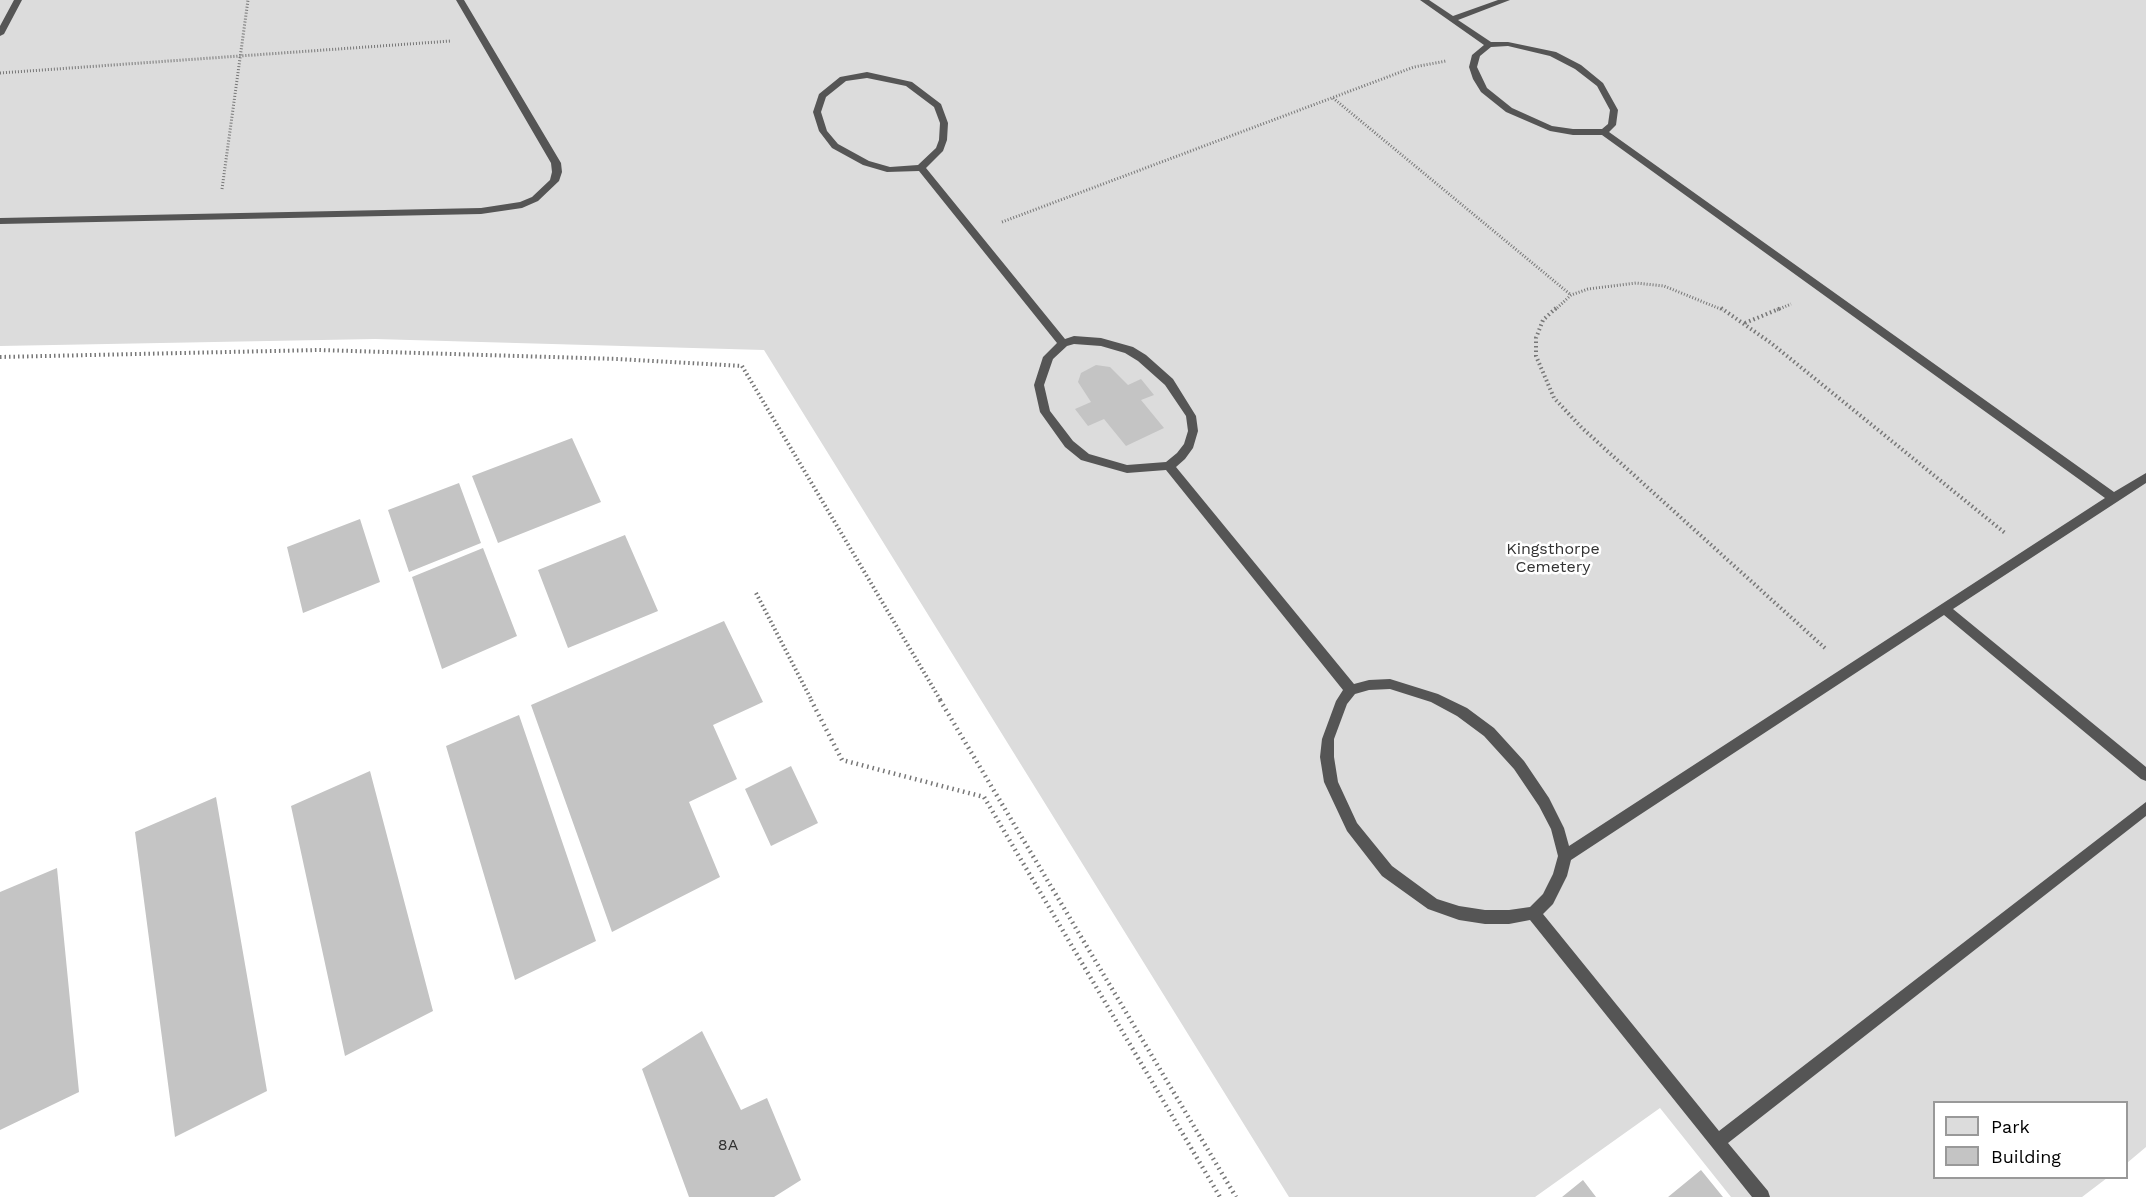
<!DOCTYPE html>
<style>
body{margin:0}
#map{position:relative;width:2146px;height:1197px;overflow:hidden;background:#fff;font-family:"Work Sans",sans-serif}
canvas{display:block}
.legend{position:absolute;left:1933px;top:1101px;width:195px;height:78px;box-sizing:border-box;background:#fff;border:2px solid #999;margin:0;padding:8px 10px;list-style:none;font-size:18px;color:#000}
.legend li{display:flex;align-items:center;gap:12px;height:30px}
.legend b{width:30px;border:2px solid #999}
</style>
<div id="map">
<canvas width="2146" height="1197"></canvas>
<ul class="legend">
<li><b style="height:16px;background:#dcdcdc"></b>Park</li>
<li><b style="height:16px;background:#c4c4c4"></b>Building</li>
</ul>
</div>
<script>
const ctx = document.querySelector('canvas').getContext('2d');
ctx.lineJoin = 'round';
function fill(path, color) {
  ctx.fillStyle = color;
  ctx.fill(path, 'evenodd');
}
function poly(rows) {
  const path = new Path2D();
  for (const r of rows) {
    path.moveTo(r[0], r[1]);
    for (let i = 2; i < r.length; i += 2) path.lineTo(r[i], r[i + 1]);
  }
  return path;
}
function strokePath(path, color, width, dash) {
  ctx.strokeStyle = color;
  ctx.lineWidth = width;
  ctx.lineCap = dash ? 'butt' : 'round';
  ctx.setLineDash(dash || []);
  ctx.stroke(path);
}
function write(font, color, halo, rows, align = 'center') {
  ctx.font = font + ' "Work Sans",sans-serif';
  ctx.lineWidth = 5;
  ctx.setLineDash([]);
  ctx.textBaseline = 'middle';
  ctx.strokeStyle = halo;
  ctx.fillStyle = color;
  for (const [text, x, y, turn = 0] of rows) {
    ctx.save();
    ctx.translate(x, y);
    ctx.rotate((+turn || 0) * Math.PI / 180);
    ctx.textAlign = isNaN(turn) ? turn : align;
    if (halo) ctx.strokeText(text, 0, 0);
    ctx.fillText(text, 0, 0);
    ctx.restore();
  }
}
const green = poly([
 [0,0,2146,0,2146,1147,2127,1163,2126,1102,1934,1102,1934,1178,2107,1178,2082,1197,1731,1197,1660,1108,1535,1197,1289,1197,764,350,375,339,0,346]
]);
const building = poly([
 [1096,365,1110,367,1128,385,1141,379,1154,395,1141,400,1164,428,1126,446,1104,419,1088,426,1075,409,1091,402,1078,382,1081,373],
 [572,438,601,502,498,543,472,476],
 [459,483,481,543,409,572,388,510],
 [360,519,380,582,303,613,287,547],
 [625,535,658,611,568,648,538,570],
 [483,548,517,636,442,669,412,577],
 [724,621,763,702,713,725,737,779,689,802,720,877,612,932,531,705],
 [519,715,596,941,515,980,446,746],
 [791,766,818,823,771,846,745,789],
 [370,771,433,1011,345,1056,291,806],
 [216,797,267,1091,175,1137,135,832],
 [57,868,79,1092,0,1130,0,892],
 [702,1031,741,1110,767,1098,801,1180,774,1197,689,1197,642,1069],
 [1701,1170,1723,1197,1668,1197],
 [1583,1180,1596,1197,1562,1197]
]);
const pathFar2 = poly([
 [0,73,451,41],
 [1333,98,1571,295],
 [222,189,248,0],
 [1002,222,1414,67,1446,61],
 [1555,310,1571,295,1588,289,1636,283,1664,286,1723,310],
 [1777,310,1791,304]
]);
const pathFar1 = poly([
 [1556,308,1543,320,1536,338,1536,356,1554,398,1582,428,1826,649],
 [1721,308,1771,343,2005,533],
 [1745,323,1781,308],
 [0,357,319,350,618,359,742,366,941,701],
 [756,593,812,701]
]);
const path = poly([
 [811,700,842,760,984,797,1220,1197],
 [940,700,1236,1197]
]);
const service = poly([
 [14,0,22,0,4,34,0,36,0,26,14,0],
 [456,0,464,0,561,163,562,172,559,181,538,201,522,208,481,214,0,224,0,218,481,208,520,202,532,197,550,180,552,172,551,163,456,0],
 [1420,0,1429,0,1453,16,1498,0,1510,0,1458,20,1491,42,1508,42,1556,52,1581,65,1603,83,1618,110,1616,125,1609,132,2114,492,2146,473,2146,483,1953,609,2146,767,2146,781,2141,779,1944,615,1571,860,1567,876,1553,904,1543,914,1719,1131,2146,802,2146,816,1728,1143,1768,1191,1770,1197,1752,1197,1530,920,1509,924,1485,924,1459,920,1428,909,1382,876,1347,831,1324,782,1320,757,1322,739,1336,701,1343,690,1166,470,1127,473,1081,460,1065,447,1040,412,1034,385,1043,357,1057,343,919,171,887,172,863,165,832,148,819,131,813,112,819,94,840,77,867,72,912,82,941,104,948,123,947,140,943,151,926,168,1065,339,1074,336,1101,338,1133,347,1146,355,1173,379,1196,416,1198,431,1193,448,1185,459,1176,467,1354,684,1369,680,1390,679,1438,694,1467,708,1494,728,1524,761,1549,798,1564,828,1569,846,2105,498,1602,135,1573,135,1550,131,1506,112,1481,92,1473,79,1469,67,1472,55,1484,45,1420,0],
 [1508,46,1550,56,1575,69,1597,86,1610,110,1608,124,1602,129,1573,129,1552,126,1512,108,1487,88,1477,67,1480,56,1491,47,1508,46],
 [867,78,906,86,934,107,940,123,939,140,936,148,918,165,890,167,869,161,838,144,827,131,821,112,826,97,846,81,867,78],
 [1074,344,1101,346,1125,353,1138,361,1165,385,1186,416,1188,431,1184,444,1177,453,1166,462,1127,465,1089,454,1073,441,1050,411,1044,385,1053,359,1067,346,1074,344],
 [1390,689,1431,702,1457,716,1484,736,1514,769,1539,806,1551,829,1558,856,1553,874,1543,894,1530,907,1509,910,1485,910,1459,906,1437,899,1392,866,1357,823,1338,782,1334,757,1334,739,1347,704,1355,694,1369,690,1390,689]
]);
const parkNames = [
 ["Kingsthorpe",1553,549],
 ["Cemetery",1553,567]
];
const nearNumbernames = [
 ["8A",728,1145]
];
fill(green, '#dcdcdc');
fill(building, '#c4c4c4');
strokePath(pathFar2, '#777', 3, [1, 2]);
strokePath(pathFar1, '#777', 4, [1.5, 3]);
strokePath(path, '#777', 4.5, [1.5, 4]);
fill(service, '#555');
write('16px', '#333', '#fff', parkNames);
write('16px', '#313131', null, nearNumbernames);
</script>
